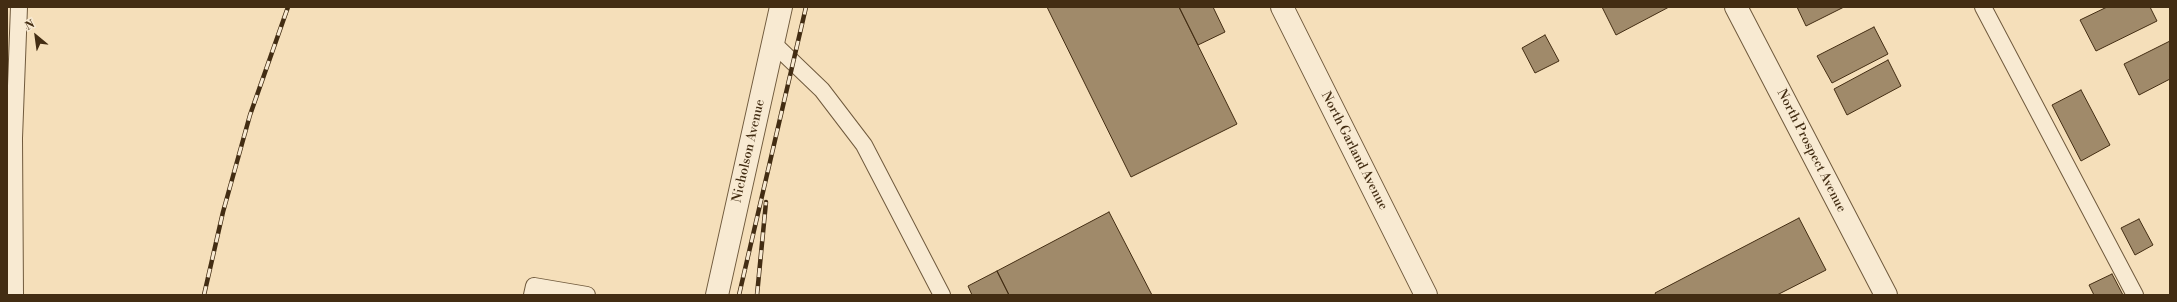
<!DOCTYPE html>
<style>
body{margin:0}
#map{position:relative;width:2177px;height:302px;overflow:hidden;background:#f5dfba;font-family:"Libre Bodoni",serif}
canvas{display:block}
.frame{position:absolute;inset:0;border:8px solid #432d13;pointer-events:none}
.north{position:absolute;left:16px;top:16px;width:40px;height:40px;-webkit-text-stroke:3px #f8ead2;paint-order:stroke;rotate:331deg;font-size:11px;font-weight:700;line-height:16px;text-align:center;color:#432d13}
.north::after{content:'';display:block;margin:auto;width:14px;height:18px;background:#432d13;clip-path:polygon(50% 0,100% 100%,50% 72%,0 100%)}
</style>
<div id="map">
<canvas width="2177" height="302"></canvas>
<div class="frame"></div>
<div class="north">N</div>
</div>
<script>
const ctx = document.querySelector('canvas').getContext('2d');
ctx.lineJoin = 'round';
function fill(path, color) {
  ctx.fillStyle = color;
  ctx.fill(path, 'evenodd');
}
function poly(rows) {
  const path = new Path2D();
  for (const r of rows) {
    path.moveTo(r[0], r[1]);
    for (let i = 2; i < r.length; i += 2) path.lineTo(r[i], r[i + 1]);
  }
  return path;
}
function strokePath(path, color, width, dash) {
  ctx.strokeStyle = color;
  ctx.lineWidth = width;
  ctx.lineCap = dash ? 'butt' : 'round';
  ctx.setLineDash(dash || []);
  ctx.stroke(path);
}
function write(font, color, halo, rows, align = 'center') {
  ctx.font = font + ' "Libre Bodoni",serif';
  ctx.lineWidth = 3;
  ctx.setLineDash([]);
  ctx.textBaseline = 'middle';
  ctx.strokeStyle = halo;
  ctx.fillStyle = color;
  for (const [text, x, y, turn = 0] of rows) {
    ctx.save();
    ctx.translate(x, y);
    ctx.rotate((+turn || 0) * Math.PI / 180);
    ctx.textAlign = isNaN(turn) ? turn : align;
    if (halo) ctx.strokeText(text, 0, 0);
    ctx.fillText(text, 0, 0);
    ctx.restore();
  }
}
const building = poly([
 [1047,7,1179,7,1237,124,1131,177,1047,7],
 [1179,7,1213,7,1225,32,1198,45,1179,7],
 [1602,7,1669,7,1616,35,1602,7],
 [1797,7,1844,7,1806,26,1797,7],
 [2107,7,2150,7,2157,21,2096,51,2080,20,2107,7],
 [1874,27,1888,54,1832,83,1817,56,1874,27],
 [1545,35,1559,61,1535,73,1522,48,1545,35],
 [2170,41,2170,79,2139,95,2124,64,2170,41],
 [1888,60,1901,86,1847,115,1834,89,1888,60],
 [2081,90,2110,145,2081,161,2052,105,2081,90],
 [1109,212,1152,295,1009,295,997,271,1109,212],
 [1799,218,1826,270,1777,295,1656,295,1655,293,1799,218],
 [2139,219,2153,245,2135,255,2121,228,2139,219],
 [997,271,1009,295,972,295,968,286,997,271],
 [2112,274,2123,295,2094,295,2089,285,2112,274]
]);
const lane = poly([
 [1983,7,2135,295],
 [773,43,822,90,864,145,942,295],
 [15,295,14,138,19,7],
 [532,295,534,286,587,295]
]);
const street = poly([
 [1282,7,1426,295],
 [1736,7,1886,295],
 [717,295,781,7]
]);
const rail = poly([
 [204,295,223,212,250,115,288,7],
 [739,295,806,7],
 [757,295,766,202]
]);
const streetNames = [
 ["Nicholson Avenue",749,151,-77],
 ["North Garland Avenue",1354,151,63],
 ["North Prospect Avenue",1811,151,63]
];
fill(building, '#a08a6a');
strokePath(building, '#432d13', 1);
strokePath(lane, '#705a3d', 18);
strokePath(street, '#705a3d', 24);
strokePath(lane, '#f8ead2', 16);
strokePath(street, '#f8ead2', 22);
strokePath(rail, '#432d13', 4.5);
strokePath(rail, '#f8ead2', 3, [9]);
write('13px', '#432d13', '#f8ead2', streetNames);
</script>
